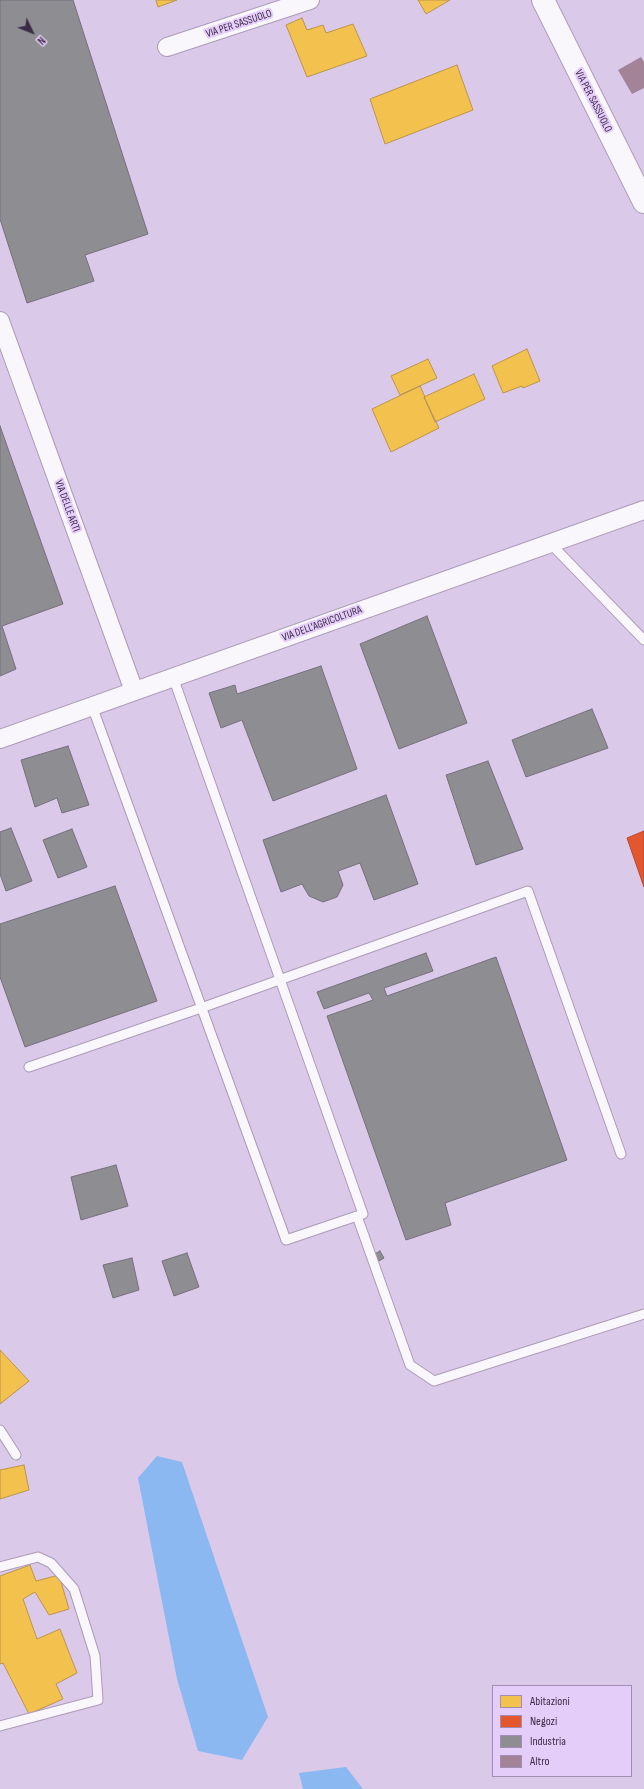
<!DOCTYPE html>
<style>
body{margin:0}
#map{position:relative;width:644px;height:1789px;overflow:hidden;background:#dbc9e9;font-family:"Sofia Sans Condensed",sans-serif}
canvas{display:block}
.legend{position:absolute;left:492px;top:1685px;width:140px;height:92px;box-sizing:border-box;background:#e5cdf9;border:1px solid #a18cb2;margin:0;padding:5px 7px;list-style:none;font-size:12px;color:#3c2b48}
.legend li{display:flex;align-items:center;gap:8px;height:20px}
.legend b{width:20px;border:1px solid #a18cb2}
.north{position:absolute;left:12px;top:12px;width:40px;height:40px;-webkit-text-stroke:3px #e5cdf9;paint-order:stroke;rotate:133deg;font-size:11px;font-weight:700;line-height:16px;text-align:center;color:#3c2b48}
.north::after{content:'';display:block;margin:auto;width:14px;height:18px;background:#3c2b48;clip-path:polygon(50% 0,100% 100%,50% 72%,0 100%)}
</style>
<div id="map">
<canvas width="644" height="1789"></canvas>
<ul class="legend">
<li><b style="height:11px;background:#f2c14e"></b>Abitazioni</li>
<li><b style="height:11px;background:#e4572e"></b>Negozi</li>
<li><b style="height:11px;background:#8d8d92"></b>Industria</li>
<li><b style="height:11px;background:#a28398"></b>Altro</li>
</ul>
<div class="north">N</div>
</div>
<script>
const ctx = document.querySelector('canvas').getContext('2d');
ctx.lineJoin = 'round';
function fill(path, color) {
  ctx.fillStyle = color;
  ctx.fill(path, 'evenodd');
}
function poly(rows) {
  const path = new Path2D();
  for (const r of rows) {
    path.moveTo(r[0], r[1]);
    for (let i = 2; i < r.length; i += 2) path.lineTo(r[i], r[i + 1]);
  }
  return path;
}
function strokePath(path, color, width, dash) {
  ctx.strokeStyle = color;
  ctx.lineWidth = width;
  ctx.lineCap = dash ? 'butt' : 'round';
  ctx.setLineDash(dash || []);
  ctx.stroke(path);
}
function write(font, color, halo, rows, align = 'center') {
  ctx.font = font + ' "Sofia Sans Condensed",sans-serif';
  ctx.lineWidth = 4;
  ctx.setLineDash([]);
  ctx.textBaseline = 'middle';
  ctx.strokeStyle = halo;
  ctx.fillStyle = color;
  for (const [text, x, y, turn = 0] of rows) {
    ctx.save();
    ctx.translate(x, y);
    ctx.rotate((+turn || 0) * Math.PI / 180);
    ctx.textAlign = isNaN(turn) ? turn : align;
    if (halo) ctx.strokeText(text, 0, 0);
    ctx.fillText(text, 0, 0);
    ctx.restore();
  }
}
const water = poly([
 [157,1456,182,1462,268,1717,242,1760,198,1751,177,1679,138,1478],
 [346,1767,363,1789,303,1789,299,1773]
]);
const homes = poly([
 [156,0,177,0,158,7,156,0],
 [418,0,450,0,426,14,418,0],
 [302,18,307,30,323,25,326,33,353,24,367,56,307,77,286,25,302,18],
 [457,65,473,110,385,144,370,99,457,65],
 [527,349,540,381,523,388,522,386,503,393,492,366,527,349],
 [428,359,437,378,400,395,391,376,428,359],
 [474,374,485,399,435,422,424,397,474,374],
 [420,386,425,397,424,397,439,428,391,452,372,409,420,386],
 [0,1350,29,1381,0,1404,0,1350],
 [24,1465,29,1490,0,1499,0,1470,24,1465],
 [30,1565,36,1581,59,1575,69,1609,49,1615,35,1592,23,1599,37,1639,60,1629,77,1673,56,1684,63,1699,29,1714,3,1663,0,1664,0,1576,30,1565]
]);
const shops = poly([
 [644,831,644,887,627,838,644,831]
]);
const industry = poly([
 [0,0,73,0,148,234,85,255,94,281,27,303,0,219,0,0],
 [0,426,63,604,2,626,16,669,0,676,0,426],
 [427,616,467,723,399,749,360,644,427,616],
 [321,666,357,769,273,801,242,720,221,728,209,693,235,685,237,694,321,666],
 [592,709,608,748,526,777,512,740,592,709],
 [68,746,89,805,62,813,57,798,35,807,21,760,68,746],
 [488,761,523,849,476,865,446,775,488,761],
 [386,795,418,884,374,900,360,863,338,871,343,885,337,897,323,902,309,896,302,884,281,892,263,840,386,795],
 [11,828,32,881,6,891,0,874,0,832,11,828],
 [72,829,87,867,58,878,43,840,72,829],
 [115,886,157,1001,25,1047,0,977,0,924,115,886],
 [426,953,433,971,384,988,387,996,496,957,567,1160,445,1203,451,1225,406,1240,327,1016,373,1000,369,993,324,1009,317,992,426,953],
 [116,1165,128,1206,81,1220,71,1177,116,1165],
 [380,1251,384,1258,377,1262,373,1255,380,1251],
 [187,1253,199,1287,174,1296,162,1261,187,1253],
 [132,1258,139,1290,113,1298,103,1265,132,1258]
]);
const building = poly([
 [641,57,644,62,644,88,632,94,618,70]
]);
const service = poly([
 [549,542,644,640],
 [92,706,286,1240,357,1216,363,1214,173,677],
 [29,1067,201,1008,528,891,621,1154],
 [357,1216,410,1365,434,1381,644,1314],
 [0,1430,16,1455],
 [0,1567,38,1557,51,1563,74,1589,95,1656,98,1700,0,1726]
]);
const minor = poly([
 [167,47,310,0],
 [0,321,134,691],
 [0,739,644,510]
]);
const secondary = poly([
 [543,0,644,202]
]);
const streetNames = [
 ["VIA PER SASSUOLO",239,24,-18],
 ["VIA PER SASSUOLO",593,101,63],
 ["VIA DELLE ARTI",67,506,70],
 ["VIA DELL'AGRICOLTURA",322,624,-20]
];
fill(water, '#8cb8f2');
fill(homes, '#f2c14e');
strokePath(homes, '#bb944c', 1);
fill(shops, '#e4572e');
strokePath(shops, '#b24a36', 1);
fill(industry, '#8d8d92');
strokePath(industry, '#75707c', 1);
fill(building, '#a28398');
strokePath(service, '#ab9bb7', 11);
strokePath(minor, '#ab9bb7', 20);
strokePath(secondary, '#ab9bb7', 24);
strokePath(service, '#faf7fc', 9);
strokePath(minor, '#faf7fc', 18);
strokePath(secondary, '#faf7fc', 22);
write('11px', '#3c2b48', '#e5cdf9', streetNames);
</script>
